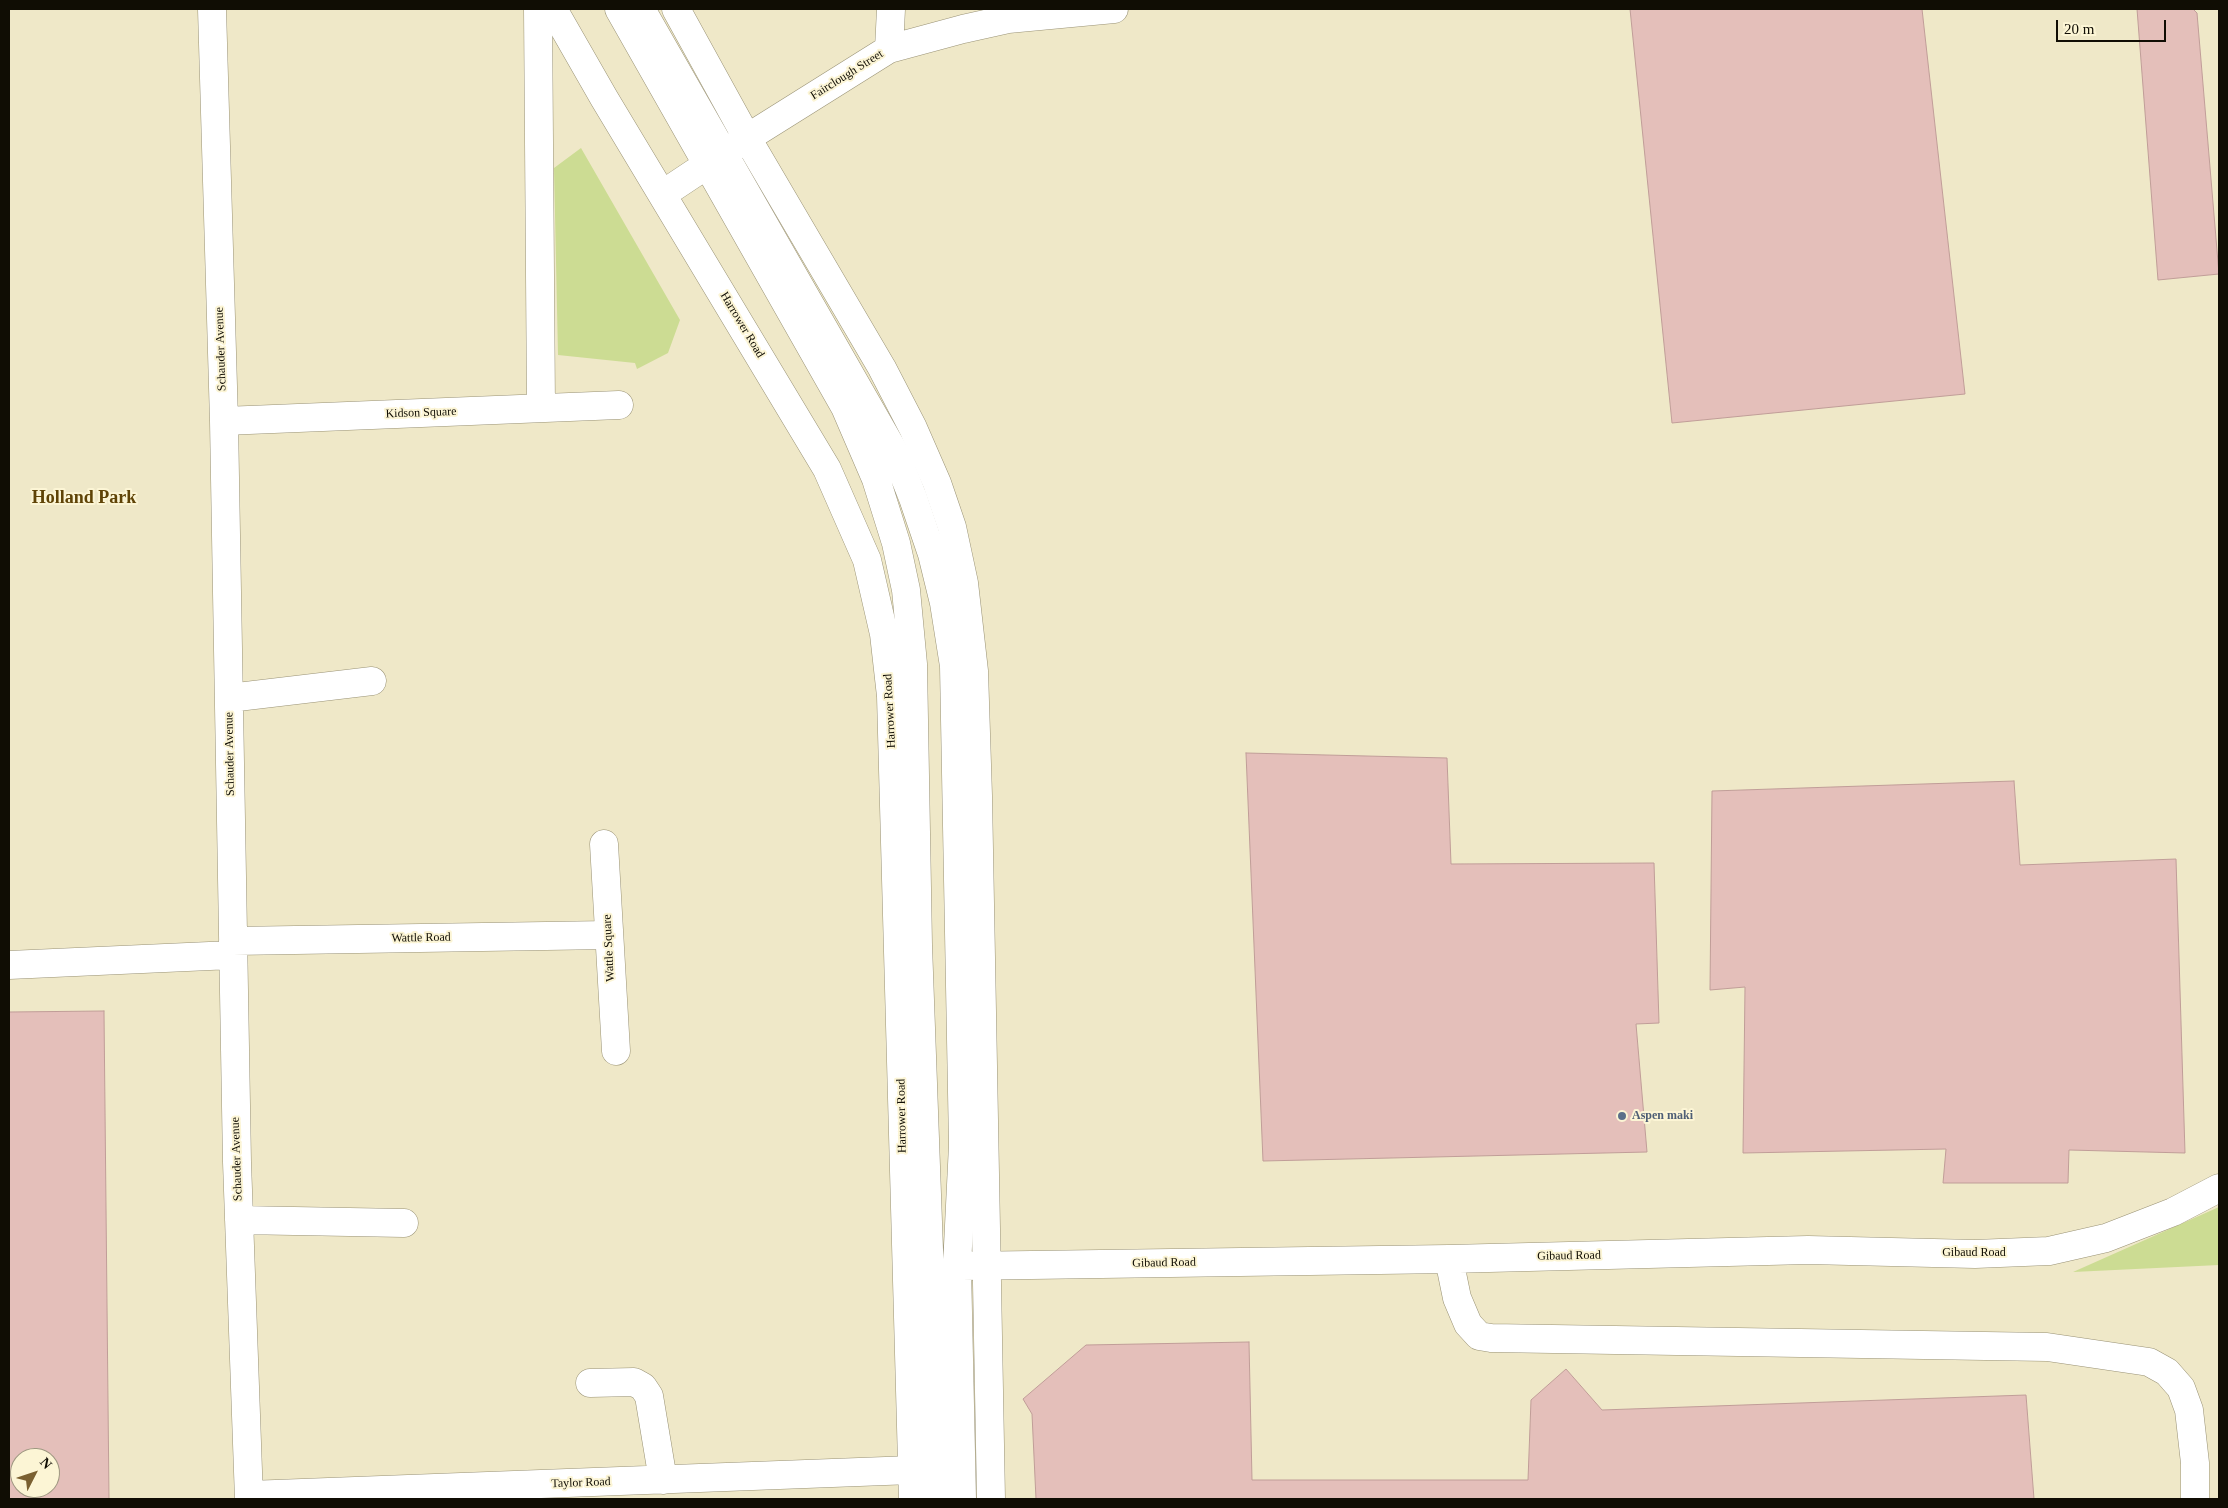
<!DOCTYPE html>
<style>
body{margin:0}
#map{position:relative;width:2228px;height:1508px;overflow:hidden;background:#efe8c8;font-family:"Times New Roman",serif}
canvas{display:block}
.frame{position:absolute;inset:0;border:10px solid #100d04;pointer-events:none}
.north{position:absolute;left:10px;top:1448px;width:50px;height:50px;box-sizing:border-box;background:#fcf5d5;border:1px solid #9e9881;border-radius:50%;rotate:49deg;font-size:14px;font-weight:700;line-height:20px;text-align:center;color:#100d04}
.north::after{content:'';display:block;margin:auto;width:18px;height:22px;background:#7a6031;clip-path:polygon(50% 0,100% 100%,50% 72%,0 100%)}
.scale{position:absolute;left:2056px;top:20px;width:110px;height:22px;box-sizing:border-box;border:2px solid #100d04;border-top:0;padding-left:6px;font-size:15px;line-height:18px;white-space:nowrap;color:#100d04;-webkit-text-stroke:4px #fcf5d5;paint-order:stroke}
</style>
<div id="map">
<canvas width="2228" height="1508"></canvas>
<div class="frame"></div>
<div class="north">N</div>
<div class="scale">20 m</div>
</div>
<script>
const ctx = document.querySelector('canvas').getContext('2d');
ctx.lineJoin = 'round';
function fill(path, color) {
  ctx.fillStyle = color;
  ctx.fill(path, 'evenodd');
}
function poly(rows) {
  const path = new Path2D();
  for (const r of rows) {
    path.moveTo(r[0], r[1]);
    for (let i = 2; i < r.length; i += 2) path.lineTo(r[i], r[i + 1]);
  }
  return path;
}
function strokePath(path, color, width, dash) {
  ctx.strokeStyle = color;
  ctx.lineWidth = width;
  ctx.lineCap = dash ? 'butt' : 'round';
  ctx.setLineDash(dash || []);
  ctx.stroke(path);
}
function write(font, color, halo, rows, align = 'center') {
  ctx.font = font + ' "Times New Roman",serif';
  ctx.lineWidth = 4;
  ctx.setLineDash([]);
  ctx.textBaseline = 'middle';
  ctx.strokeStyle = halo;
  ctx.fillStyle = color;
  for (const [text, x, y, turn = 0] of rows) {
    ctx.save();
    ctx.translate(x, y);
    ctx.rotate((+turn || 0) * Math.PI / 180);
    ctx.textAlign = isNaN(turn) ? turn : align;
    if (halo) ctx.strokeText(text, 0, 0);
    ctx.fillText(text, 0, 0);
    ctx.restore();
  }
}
const green = poly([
 [581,148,680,320,668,353,637,369,635,363,558,355,554,168],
 [2219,1207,2219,1265,2073,1272]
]);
const building = poly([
 [1630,9,1922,9,1965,394,1672,423,1630,9],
 [2137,9,2193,9,2197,13,2219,274,2158,280,2137,9],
 [1246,753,1447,758,1451,864,1654,863,1659,1023,1636,1024,1647,1152,1263,1161,1246,753],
 [2014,781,2020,865,2176,859,2185,1153,2069,1150,2068,1183,1943,1183,1946,1149,1743,1153,1745,987,1710,990,1712,791,2014,781],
 [104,1011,109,1499,9,1499,9,1012,104,1011],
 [20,1458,50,1458,50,1488,20,1488,20,1458],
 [1249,1342,1252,1480,1528,1480,1531,1400,1566,1369,1602,1410,2026,1395,2034,1499,1036,1499,1032,1414,1023,1399,1086,1345,1249,1342]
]);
const minor = poly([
 [212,9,224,421,237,1162,249,1499],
 [538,9,541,408],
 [619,9,845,407,876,479,896,543,906,590,913,664,918,945,938,1499],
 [641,9,896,455,913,498,932,554,944,603,954,666,963,1145,957,1266,962,1499],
 [889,49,891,9],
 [663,194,747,138,889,49,963,29,1008,19,1114,9],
 [224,421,619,405],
 [229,698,372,681],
 [604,844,616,1051],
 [233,941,608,935],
 [9,965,232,955],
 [239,1220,404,1223],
 [1449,1259,1457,1298,1468,1324,1479,1336,1491,1338,2047,1347,2149,1362,2167,1372,2181,1388,2189,1410,2195,1463,2195,1499],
 [962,1266,1449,1259,1808,1250,1975,1254,2049,1251,2106,1238,2173,1212,2219,1188],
 [590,1383,634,1382,643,1387,649,1396,663,1480],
 [249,1495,912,1470]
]);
const major = poly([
 [553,9,604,98,827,469,867,560,884,634,891,696,913,1499],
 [676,9,747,138,882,368,913,428,937,483,952,527,964,583,974,671,978,796,991,1499]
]);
const markers = [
 [1622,1116,5,"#5c6f8a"]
];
const streetNames = [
 ["Fairclough Street",847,75,-32],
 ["Harrower Road",742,325,59],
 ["Schauder Avenue",221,349,-92],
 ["Kidson Square",421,413,-2],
 ["Harrower Road",890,711,-93],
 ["Schauder Avenue",230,754,-91],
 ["Wattle Road",421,938,-1],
 ["Wattle Square",609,948,-93],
 ["Harrower Road",902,1116,-91],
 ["Schauder Avenue",237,1159,-92],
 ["Gibaud Road",1974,1253],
 ["Gibaud Road",1569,1256,-1],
 ["Gibaud Road",1164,1263,-1],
 ["Taylor Road",581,1483,-2]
];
const serviceNames = [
 ["Aspen maki",1632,1116]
];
const districtNames = [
 ["Holland Park",84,498]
];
fill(green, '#ccdc93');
fill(building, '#e4bfba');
strokePath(building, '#c09d98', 1);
strokePath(minor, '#999275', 29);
strokePath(major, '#999275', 29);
strokePath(minor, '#fff', 28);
strokePath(major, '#fff', 28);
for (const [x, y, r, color] of markers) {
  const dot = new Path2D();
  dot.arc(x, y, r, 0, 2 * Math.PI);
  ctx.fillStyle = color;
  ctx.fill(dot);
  strokePath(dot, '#fcf5d5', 2);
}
write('12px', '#100d04', '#fcf5d5', streetNames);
write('bold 12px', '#4e5e75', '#fcf5d5', serviceNames, 'left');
write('bold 18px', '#5f4306', '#fcf5d5', districtNames);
</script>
